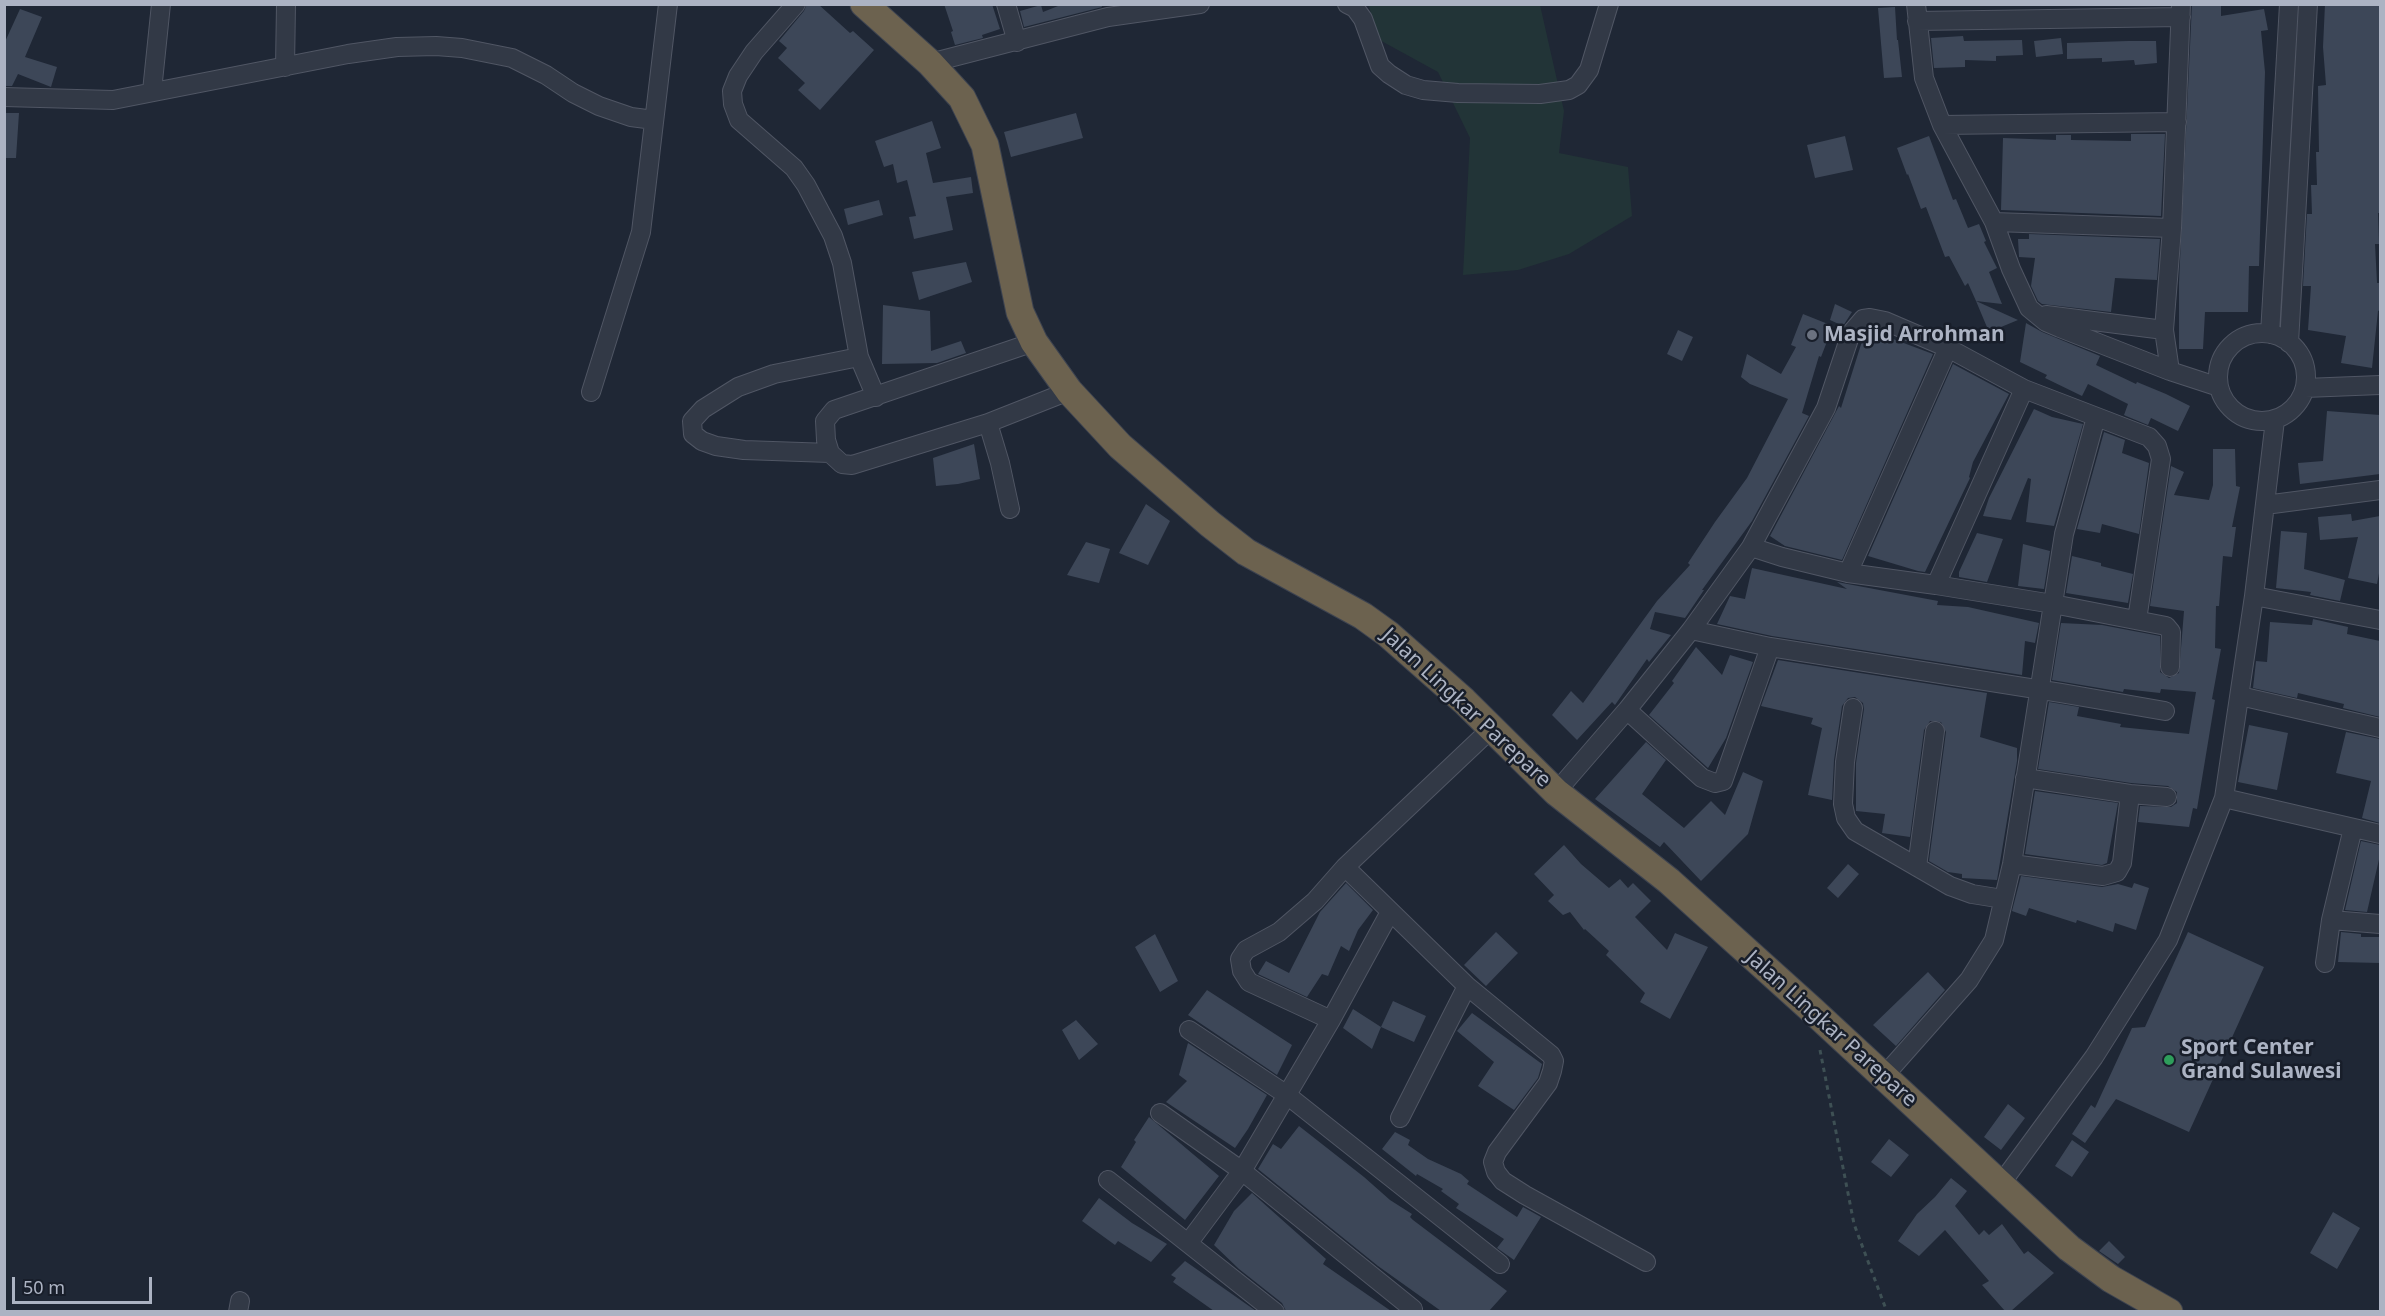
<!DOCTYPE html>
<style>
body{margin:0}
#map{position:relative;width:2385px;height:1316px;overflow:hidden;background:#1f2735;font-family:"Noto Sans",sans-serif}
canvas{display:block}
.frame{position:absolute;inset:0;border:6px solid #acb3c3;pointer-events:none}
.scale{position:absolute;left:12px;top:1277px;width:140px;height:27px;box-sizing:border-box;border:3px solid #acb3c3;border-top:0;padding-left:8px;font-size:18px;line-height:21px;white-space:nowrap;color:#acb3c3;-webkit-text-stroke:4px #181e2a;paint-order:stroke}
</style>
<div id="map">
<canvas width="2385" height="1316"></canvas>
<div class="frame"></div>
<div class="scale">50 m</div>
</div>
<script>
const ctx = document.querySelector('canvas').getContext('2d');
ctx.lineJoin = 'round';
function fill(path, color) {
  ctx.fillStyle = color;
  ctx.fill(path, 'evenodd');
}
function poly(rows) {
  const path = new Path2D();
  for (const r of rows) {
    if (r.length === 3) {
      path.moveTo(r[0] + r[2], r[1]);
      path.arc(r[0], r[1], r[2], 0, 2 * Math.PI);
      continue;
    }
    path.moveTo(r[0], r[1]);
    for (let i = 2; i < r.length; i += 2) path.lineTo(r[i], r[i + 1]);
  }
  return path;
}
function strokePath(path, color, width, dash) {
  ctx.strokeStyle = color;
  ctx.lineWidth = width;
  ctx.lineCap = dash ? 'butt' : 'round';
  ctx.setLineDash(dash || []);
  ctx.stroke(path);
}
function write(font, color, halo, rows, align = 'center') {
  ctx.font = font + ' "Noto Sans",sans-serif';
  ctx.lineWidth = 5;
  ctx.setLineDash([]);
  ctx.textBaseline = 'middle';
  ctx.strokeStyle = halo;
  ctx.fillStyle = color;
  for (const [text, x, y, turn = 0] of rows) {
    ctx.save();
    ctx.translate(x, y);
    ctx.rotate((+turn || 0) * Math.PI / 180);
    ctx.textAlign = isNaN(turn) ? turn : align;
    if (halo) ctx.strokeText(text, 0, 0);
    ctx.fillText(text, 0, 0);
    ctx.restore();
  }
}
const green = poly([
 [1369,5,1540,5,1564,111,1559,153,1628,167,1632,216,1569,254,1518,270,1463,275,1470,138,1438,72,1376,38]
]);
const building = poly([
 [807,4,818,4,850,33,853,31,874,50,820,110,798,90,805,83,778,58,787,48,779,41,804,11],
 [944,4,992,4,1000,29,982,35,983,38,955,45,951,32,953,31],
 [1063,4,1101,4,1102,7,1024,27,1020,11,1041,5,1043,12],
 [2192,4,2221,4,2221,16,2264,9,2268,30,2261,31,2265,72,2259,266,2249,266,2248,312,2205,312,2203,349,2179,349,2179,282],
 [2325,4,2380,4,2380,213,2378,213,2379,244,2375,244,2377,283,2380,283,2380,310,2378,311,2372,368,2341,363,2346,336,2308,330,2311,286,2303,286,2307,214,2312,214,2311,185,2317,185,2316,152,2319,152,2318,86,2326,85,2323,47],
 [1895,7,1897,40,1898,40,1902,77,1884,78,1878,8],
 [20,9,42,17,25,57,57,67,51,87,18,74,12,86,4,86,4,44],
 [1963,36,1964,41,2022,40,2023,55,1996,56,1996,61,1965,60,1965,67,1934,68,1931,38],
 [2061,38,2063,54,2036,57,2034,41],
 [2128,41,2156,41,2157,63,2135,65,2134,60,2102,62,2102,58,2067,59,2067,43],
 [4,113,19,113,16,158,4,158],
 [1076,113,1083,138,1011,157,1004,132],
 [932,121,941,148,926,153,933,183,971,177,973,193,946,197,953,230,914,239,909,217,916,216,907,180,897,183,893,164,884,167,875,141],
 [2131,134,2165,134,2161,216,2001,210,2003,138,2056,140,2056,135,2071,135,2071,140,2131,141],
 [1845,136,1853,170,1815,178,1807,145],
 [1929,136,1953,200,1956,199,1968,228,1979,224,1986,241,1984,242,1997,268,1989,272,2002,304,1976,301,1968,283,1965,286,1949,256,1945,257,1926,207,1921,209,1908,174,1907,175,1897,148],
 [879,200,883,215,848,225,844,209],
 [2029,234,2160,239,2157,280,2115,278,2111,312,2042,304,2038,301,2031,286,2035,258,2019,257,2018,239,2029,239],
 [966,262,972,282,919,300,912,272],
 [1976,301,2018,320,1989,332],
 [1835,304,1852,312,1843,326,1830,320],
 [883,305,930,311,931,351,961,341,966,353,937,363,882,364],
 [1803,314,1833,326,1821,357,1819,356,1802,413,1809,416,1752,521,1702,590,1704,590,1685,618,1655,612,1650,629,1671,635,1649,662,1647,659,1615,705,1612,702,1577,740,1552,715,1571,691,1583,703,1657,601,1690,565,1688,563,1715,522,1747,478,1788,399,1750,384,1741,377,1747,354,1781,374,1796,347,1791,345],
 [2026,323,2042,332,2100,356,2096,365,2136,384,2137,382,2166,394,2190,406,2178,431,2151,418,2148,425,2126,416,2124,415,2128,404,2088,384,2082,396,2045,378,2047,375,2020,362],
 [1678,330,1693,337,1682,361,1667,354],
 [1869,330,1933,354,1842,560,1785,546,1770,536,1839,406,1841,408,1864,335],
 [1953,364,2009,394,1973,462,1969,477,1970,478,1925,572,1918,571,1868,556],
 [2034,409,2052,417,2083,424,2054,526,2026,522,2031,479,2028,478,2011,520,1983,516,1989,498],
 [2327,411,2380,415,2380,474,2300,484,2298,463,2323,461],
 [2104,432,2125,440,2122,453,2149,463,2139,534,2102,524,2100,533,2077,529],
 [974,444,980,479,958,484,936,486,933,458],
 [2213,449,2235,449,2236,486,2240,487,2232,527,2236,527,2232,557,2223,556,2219,606,2216,606,2215,648,2221,649,2212,699,2215,700,2197,809,2193,808,2189,827,2138,822,2140,806,2171,807,2177,803,2177,792,2168,786,2131,783,2038,769,2049,702,2079,707,2077,716,2121,724,2120,727,2189,734,2196,692,2161,689,2160,693,2124,689,2123,692,2052,680,2061,623,2102,625,2160,636,2160,672,2169,678,2179,673,2184,611,2150,606,2171,466,2184,472,2174,495,2209,500,2213,485],
 [1146,504,1170,521,1148,565,1119,553],
 [2351,514,2352,521,2380,516,2380,568,2377,584,2348,578,2358,537,2320,540,2318,517],
 [2281,531,2307,533,2304,569,2345,580,2340,601,2310,595,2311,592,2276,588],
 [1977,533,2003,539,1987,582,1959,577,1959,572],
 [1086,542,1110,549,1099,583,1067,575],
 [2023,544,2050,551,2044,589,2018,586],
 [2072,556,2101,563,2101,566,2133,574,2128,603,2066,593],
 [1752,568,1847,589,1837,582,1938,601,1937,605,1968,607,2039,623,2035,643,2025,641,2022,675,1772,636,1717,624,1730,596,1745,599],
 [2313,619,2348,627,2347,634,2380,641,2380,717,2343,708,2344,704,2298,693,2297,698,2253,688,2256,661,2267,662,2270,622,2312,625],
 [1696,647,1722,675,1730,655,1753,662,1726,738,1708,768,1649,715,1674,683,1672,681],
 [1778,660,1987,693,1980,737,2017,748,2017,761,1997,880,1962,878,1962,874,1948,872,1929,861,1946,732,1941,722,1930,721,1924,730,1910,837,1882,833,1885,814,1856,811,1856,763,1864,709,1863,703,1855,697,1848,698,1842,706,1834,760,1832,800,1808,795,1822,728,1811,724,1813,718,1761,706],
 [2249,725,2288,733,2277,790,2238,782],
 [2346,732,2380,739,2380,823,2362,818,2371,781,2336,773],
 [1646,742,1666,760,1642,794,1684,828,1711,801,1725,815,1743,772,1763,781,1748,834,1701,881,1664,842,1660,847,1595,799],
 [2035,791,2118,803,2107,863,2102,865,2025,854],
 [2361,841,2380,845,2380,855,2367,912,2345,910],
 [1564,845,1581,864,1609,888,1620,879,1628,888,1633,883,1651,901,1635,917,1667,950,1675,933,1708,947,1670,1019,1640,1002,1645,993,1606,955,1609,951,1585,929,1584,930,1570,912,1563,915,1548,901,1554,895,1534,874],
 [1848,864,1859,874,1838,898,1827,888],
 [2021,876,2102,887,2118,884,2132,888,2134,883,2149,888,2136,930,2115,923,2113,932,2077,920,2076,923,2029,908,2026,916,2012,911],
 [1346,883,1373,910,1358,930,1349,951,1341,946,1328,976,1322,974,1307,997,1258,974,1266,961,1289,973,1320,912],
 [1496,932,1518,953,1486,986,1464,965],
 [2188,932,2264,967,2189,1132,2116,1099,2085,1143,2072,1134,2091,1105,2095,1108,2132,1028,2145,1027],
 [2341,932,2361,934,2361,937,2380,937,2380,963,2338,962],
 [1155,934,1178,981,1160,992,1135,947],
 [1928,972,1945,990,1896,1046,1873,1025],
 [1207,990,1292,1045,1277,1075,1188,1015],
 [1393,1001,1426,1016,1414,1042,1381,1027],
 [1353,1009,1381,1027,1372,1049,1343,1028],
 [1472,1013,1542,1064,1538,1078,1514,1110,1478,1086,1494,1062,1457,1031],
 [1076,1020,1098,1044,1079,1060,1062,1030],
 [1188,1043,1267,1095,1248,1129,1235,1148,1166,1102,1187,1081,1179,1075],
 [2008,1104,2025,1118,2001,1150,1984,1137],
 [1149,1117,1219,1176,1185,1220,1121,1167,1136,1142,1134,1140],
 [1299,1126,1364,1177,1390,1200,1412,1214,1410,1217,1413,1220,1507,1291,1489,1311,1441,1311,1378,1266,1258,1169,1273,1144,1281,1149],
 [1395,1132,1410,1140,1408,1145,1428,1159,1461,1174,1469,1181,1467,1184,1517,1217,1523,1207,1541,1217,1514,1260,1497,1248,1504,1239,1456,1208,1459,1204,1441,1191,1443,1189,1417,1174,1416,1176,1382,1149],
 [1889,1139,1909,1155,1891,1177,1871,1162],
 [2072,1140,2089,1152,2072,1177,2055,1166],
 [1951,1178,1967,1191,1955,1206,1979,1235,1984,1230,1989,1235,2002,1224,2024,1254,2028,1251,2054,1273,2011,1311,2005,1311,1982,1285,1989,1281,1945,1230,1919,1256,1898,1241,1917,1214,1935,1197],
 [1252,1193,1326,1259,1323,1264,1391,1311,1286,1311,1282,1303,1239,1269,1214,1245,1234,1211],
 [1099,1198,1132,1223,1167,1244,1151,1262,1118,1241,1115,1245,1082,1221],
 [2333,1212,2360,1228,2337,1269,2310,1253],
 [2109,1241,2125,1257,2118,1264,2099,1251],
 [1185,1261,1249,1306,1256,1311,1214,1311,1173,1282,1176,1278,1171,1275]
]);
const path = poly([
 [1820,1050,1854,1224,1887,1312]
]);
const minor = poly([
 [796,4,754,52,738,76,732,91,733,104,739,120,794,168,806,185,833,236,842,263,859,357,774,374,738,387,703,409,692,421,693,434,702,441,716,446,744,450,830,453,842,464,852,465,988,423,1069,391],
 [1006,4,1017,42],
 [1347,4,1355,8,1363,19,1380,66,1389,74,1406,85,1423,90,1458,93,1540,94,1569,90,1578,85,1589,70,1609,4],
 [1916,4,1924,78,1942,125,1994,222,2011,269,2029,308,2046,322,2060,328,2170,371,2219,387],
 [1917,21,2181,17],
 [930,63,1108,17,1200,4],
 [285,67,286,4],
 [152,91,161,4],
 [4,97,113,100,348,54,397,47,436,46,462,48,512,58,546,75,573,93,599,106,631,117,654,120],
 [1942,125,2177,122],
 [1994,222,2172,228],
 [2046,315,2164,330],
 [2262,377,44],
 [2270,334,2289,4],
 [2289,343,2308,4],
 [859,357,876,397],
 [2170,371,2164,330,2172,228,2181,4],
 [2305,388,2380,385],
 [591,392,641,232,668,4],
 [988,423,1000,463,1010,509],
 [830,453,826,440,825,421,834,410,1034,342],
 [2265,505,2380,490],
 [1751,547,1782,557,1848,573,1936,585,2053,604,2166,626,2171,632,2170,667],
 [1848,573,1948,348],
 [1936,585,2024,389],
 [2254,596,2380,620],
 [1691,630,1770,647,2061,693,2165,711],
 [2240,696,2380,728],
 [1853,708,1845,762,1843,804,1846,818,1855,831,1950,886,1972,894,2003,899],
 [1627,710,1702,778,1715,783,1723,781,1770,647],
 [2025,778,2130,794,2167,797],
 [1556,792,1627,710,1691,630,1751,547,1826,408,1851,333,1863,319,1870,318,1885,321,1948,348,2024,389,2149,437,2157,446,2161,459,2137,620],
 [2224,798,2380,834],
 [2353,828,2331,920,2380,924],
 [2012,864,2103,876,2117,872,2122,863,2130,794],
 [1345,867,1467,986,1551,1055,1554,1061,1552,1071,1548,1083,1497,1152,1493,1162,1496,1172,1503,1181,1525,1195,1646,1262],
 [1917,867,1935,731],
 [2325,963,2331,920],
 [1331,1020,1249,982,1242,971,1240,959,1246,950,1279,932,1315,901,1345,867,1492,728],
 [1189,1030,1287,1095,1500,1264],
 [1884,1076,1969,980,1994,940,2012,864,2064,534,2096,417],
 [1160,1113,1242,1171,1413,1309],
 [1400,1118,1467,986],
 [1108,1180,1275,1312],
 [2000,1185,2094,1057,2168,940,2224,798,2254,596,2275,420],
 [1189,1242,1242,1171,1331,1020,1390,912],
 [238,1312,240,1301]
]);
const highway = poly([
 [864,4,930,63,962,98,985,145,1020,312,1034,342,1069,391,1120,446,1210,524,1246,552,1363,616,1388,634,1464,701,1556,792,1669,881,1812,1010,2069,1248,2111,1279,2169,1312]
]);
const markers = [
 [1812,335,6,"#6b7280"],
 [2169,1060,6,"#2e9e5b"]
];
const poiNames = [
 ["Masjid Arrohman",1824,335],
 ["Sport Center",2181,1048],
 ["Grand Sulawesi",2181,1072]
];
const streetNames = [
 ["Jalan Lingkar Parepare",1466,708,43],
 ["Jalan Lingkar Parepare",1831,1029,42]
];
fill(green, '#223437');
fill(building, '#3d4758');
strokePath(minor, '#505664', 20);
strokePath(highway, '#3d4350', 29);
strokePath(path, '#3e5054', 3, [4.5, 4.5]);
strokePath(minor, '#323946', 18);
strokePath(highway, '#6c624f', 27);
for (const [x, y, r, color] of markers) {
  const dot = new Path2D();
  dot.arc(x, y, r, 0, 2 * Math.PI);
  ctx.fillStyle = color;
  ctx.fill(dot);
  strokePath(dot, '#181e2a', 2);
}
write('bold 21px', '#acb3c3', '#181e2a', poiNames, 'left');
write('21px', '#acb3c3', '#181e2a', streetNames);
</script>
